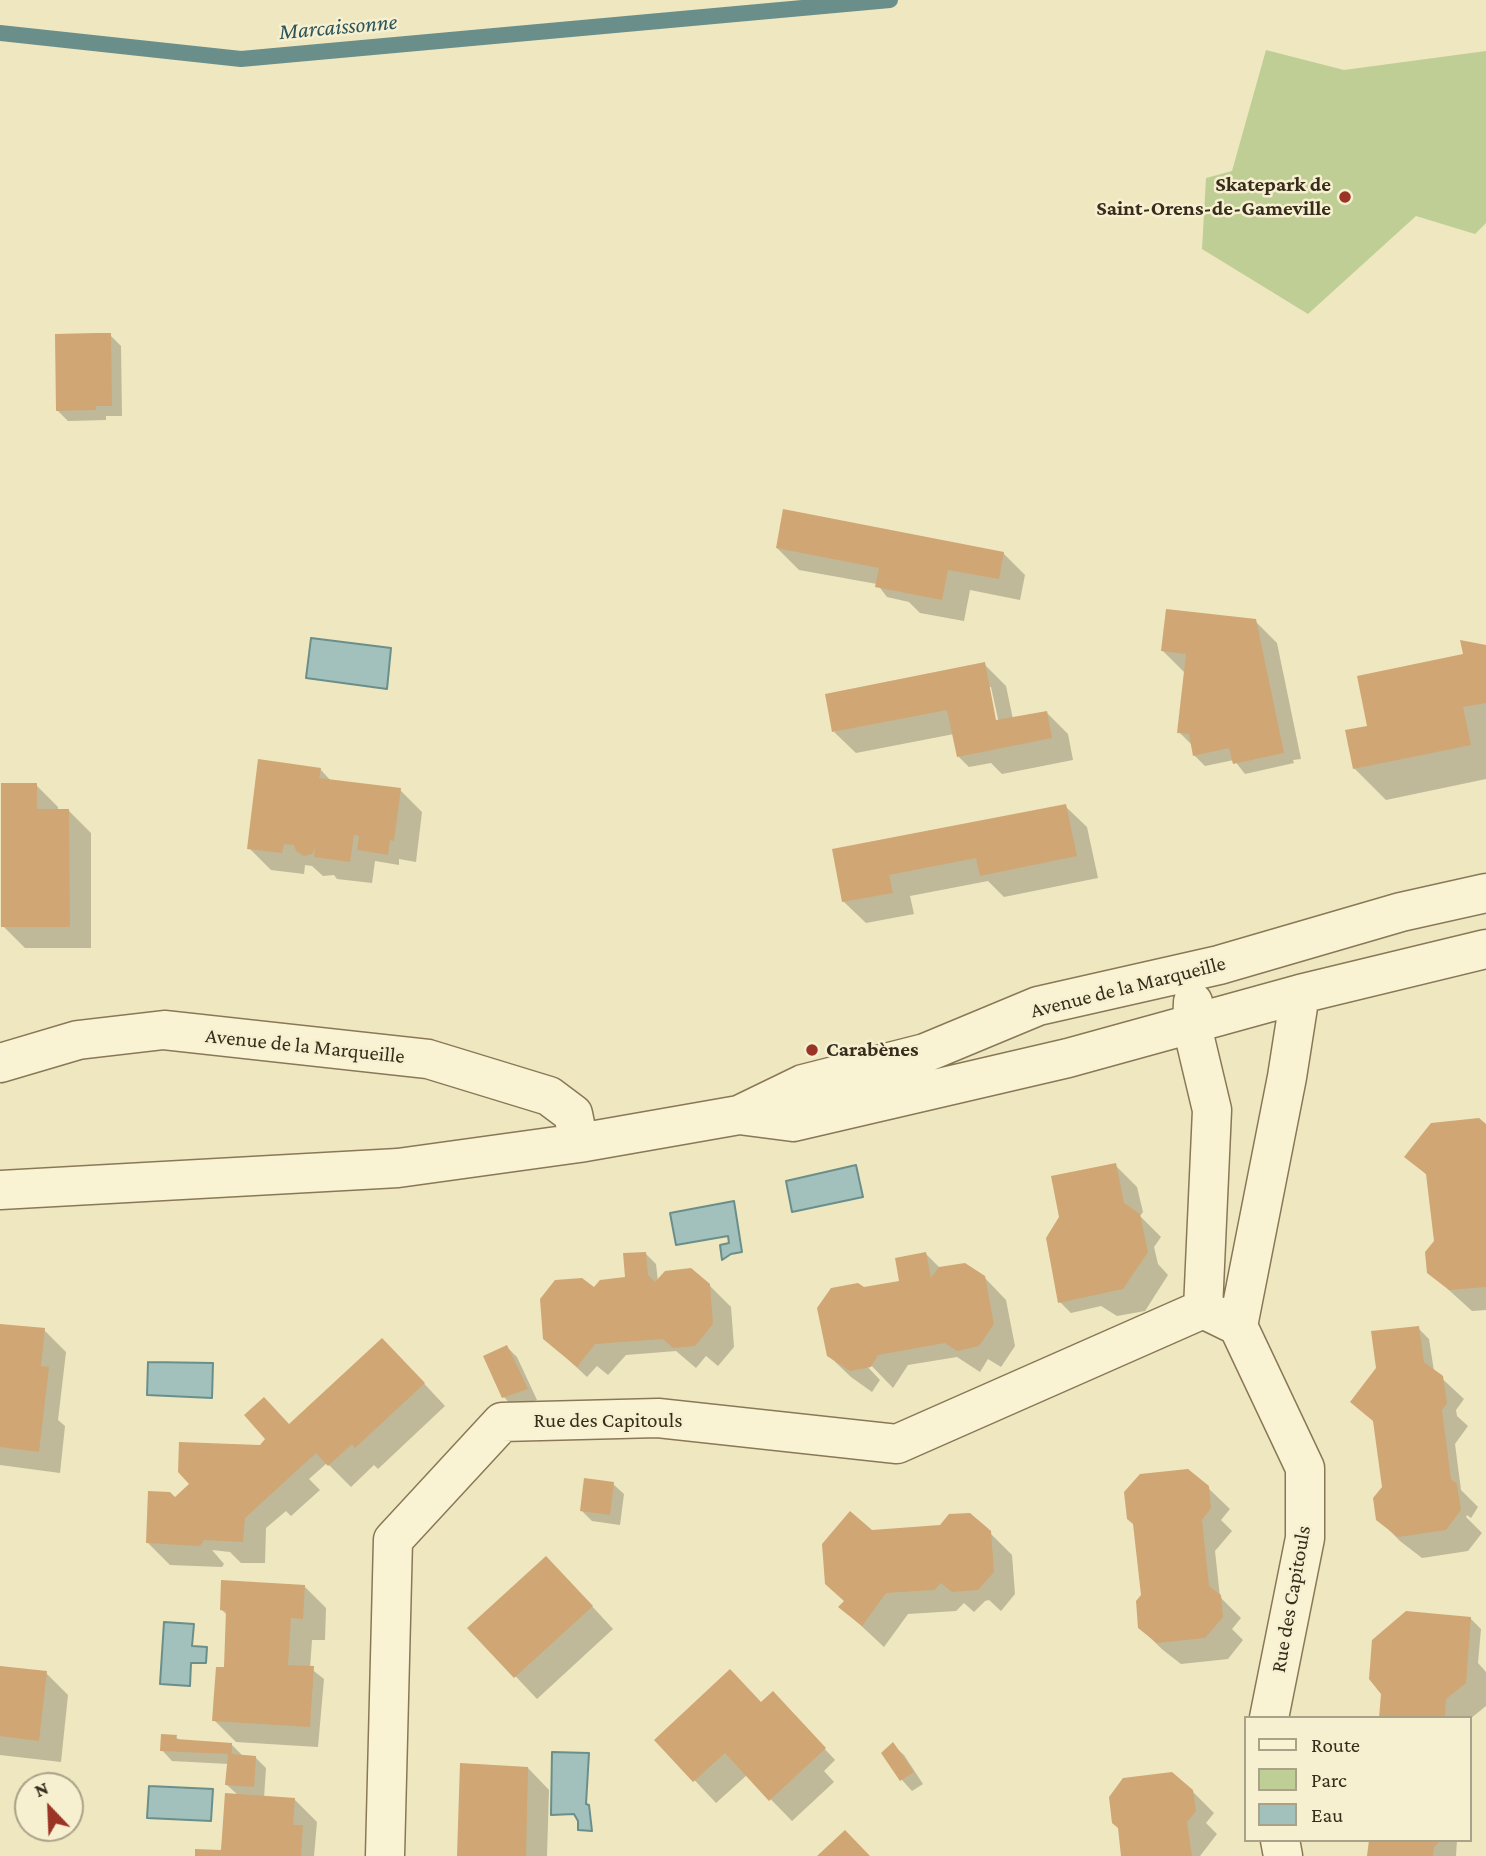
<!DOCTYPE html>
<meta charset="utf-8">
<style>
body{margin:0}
#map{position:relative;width:1486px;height:1856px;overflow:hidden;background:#efe7c0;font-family:"Crimson Pro",serif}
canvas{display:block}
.legend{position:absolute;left:1244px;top:1716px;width:228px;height:126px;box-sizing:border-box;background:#f6f0d0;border:2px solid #aaa288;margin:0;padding:9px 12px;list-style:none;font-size:21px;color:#382d1c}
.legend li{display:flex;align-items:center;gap:14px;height:35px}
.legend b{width:35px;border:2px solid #aaa288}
.north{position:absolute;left:14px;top:1772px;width:70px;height:70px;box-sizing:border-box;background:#f6f0d0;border:2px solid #aaa288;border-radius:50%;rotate:337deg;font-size:19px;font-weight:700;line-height:28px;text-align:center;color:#382d1c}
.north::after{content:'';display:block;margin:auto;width:24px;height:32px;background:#9a3425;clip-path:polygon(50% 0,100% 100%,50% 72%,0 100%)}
</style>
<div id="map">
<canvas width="1486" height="1856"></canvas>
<ul class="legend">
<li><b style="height:9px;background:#faf3d3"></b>Route</li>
<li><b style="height:19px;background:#bfce94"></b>Parc</li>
<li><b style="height:19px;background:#a3c1bc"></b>Eau</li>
</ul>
<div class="north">N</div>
</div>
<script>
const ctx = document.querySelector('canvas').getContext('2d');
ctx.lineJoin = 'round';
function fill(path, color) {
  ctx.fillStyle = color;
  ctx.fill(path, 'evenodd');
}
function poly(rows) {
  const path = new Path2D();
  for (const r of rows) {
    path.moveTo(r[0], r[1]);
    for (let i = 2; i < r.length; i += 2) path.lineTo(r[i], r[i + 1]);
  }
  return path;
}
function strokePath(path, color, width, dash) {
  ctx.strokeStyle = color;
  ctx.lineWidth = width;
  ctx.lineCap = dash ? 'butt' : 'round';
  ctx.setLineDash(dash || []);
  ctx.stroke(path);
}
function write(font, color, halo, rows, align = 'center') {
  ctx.font = font + ' "Crimson Pro",serif';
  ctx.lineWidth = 5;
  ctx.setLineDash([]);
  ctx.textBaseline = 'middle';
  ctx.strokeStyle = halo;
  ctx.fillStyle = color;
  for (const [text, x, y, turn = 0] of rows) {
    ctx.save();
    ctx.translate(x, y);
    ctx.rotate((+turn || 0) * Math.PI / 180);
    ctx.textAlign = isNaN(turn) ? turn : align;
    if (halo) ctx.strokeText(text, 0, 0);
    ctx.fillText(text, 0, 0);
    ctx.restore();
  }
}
const green = poly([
 [1266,50,1344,70,1486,51,1486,223,1475,234,1416,216,1308,314,1202,249,1206,178,1232,171]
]);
const water = poly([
 [311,638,391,648,387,689,306,678,311,638],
 [856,1165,863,1197,792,1212,786,1181,856,1165],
 [734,1201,742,1252,731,1254,722,1260,720,1245,729,1243,728,1236,676,1245,670,1213,734,1201],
 [148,1362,213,1363,212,1398,147,1395,148,1362],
 [164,1622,194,1624,192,1646,207,1647,206,1663,191,1663,190,1686,160,1684,164,1622],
 [552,1752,589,1753,586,1804,589,1805,592,1831,578,1830,578,1821,574,1814,551,1815,552,1752],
 [149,1786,213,1789,211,1821,147,1818,149,1786]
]);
const shadow = poly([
 [110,335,121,346,122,416,106,416,106,420,68,421,57,410],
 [777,548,1003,553,1025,575,1020,600,970,590,964,621,920,613,909,602,887,597,877,584,799,570],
 [1255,621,1277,643,1301,759,1293,760,1294,763,1245,774,1234,760,1205,766,1194,755,1193,746,1179,732,1185,673,1163,651],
 [1486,646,1486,779,1386,800,1354,768,1369,727,1465,655],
 [984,664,1006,686,1013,719,1046,712,1068,734,1073,760,1002,774,991,763,969,767,959,757,954,734,856,753,834,732],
 [988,687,991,687,1000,728,997,729],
 [320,769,332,782,400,790,422,812,416,862,399,859,399,865,375,861,372,883,337,879,334,875,323,876,312,866,305,865,304,874,271,870,249,848],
 [36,785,58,807,58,811,69,811,91,833,91,948,25,948,3,926],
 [1065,806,1087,827,1098,878,1004,897,988,881,910,896,914,914,866,923,844,902,834,850],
 [1486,1126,1486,1310,1472,1311,1429,1272,1435,1242,1428,1176,1406,1156],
 [1115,1165,1137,1187,1143,1212,1140,1216,1161,1237,1154,1247,1158,1264,1168,1275,1145,1311,1117,1316,1101,1306,1071,1313,1060,1302],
 [645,1253,656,1264,658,1282,709,1285,731,1307,734,1347,718,1366,706,1356,696,1368,676,1351,626,1355,608,1375,597,1366,587,1377,545,1338,594,1290,627,1279],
 [926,1254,941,1269,984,1277,1006,1300,1015,1346,1001,1367,988,1359,980,1372,957,1357,908,1365,893,1388,866,1360,863,1362,880,1380,872,1392,851,1377,828,1355,872,1295,899,1283],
 [0,1325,44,1330,66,1352,58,1420,65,1426,60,1473,0,1465],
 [1418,1328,1429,1339,1434,1371,1464,1399,1456,1410,1457,1416,1468,1426,1455,1444,1461,1490,1478,1507,1471,1518,1467,1515,1466,1517,1482,1533,1468,1551,1422,1558,1400,1541,1378,1519,1384,1487,1375,1422,1352,1402],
 [507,1347,517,1357,537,1400,514,1408,504,1397],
 [404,1362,445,1406,378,1469,374,1465,351,1487,327,1463,309,1479,320,1490,291,1516,286,1511,266,1528,265,1563,241,1563,230,1552,212,1550,224,1564,222,1567,170,1565,148,1543,175,1500,290,1426],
 [613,1484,624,1494,620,1525,592,1521,582,1511],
 [1208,1488,1230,1509,1221,1520,1232,1531,1215,1551,1220,1597,1241,1618,1232,1629,1243,1640,1228,1659,1181,1664,1163,1650,1140,1628],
 [872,1532,990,1533,1012,1555,1015,1594,1001,1611,989,1600,985,1601,974,1612,964,1603,956,1611,908,1614,884,1647,841,1607,845,1602],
 [568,1580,613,1629,537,1699,470,1628],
 [305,1587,326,1608,325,1640,312,1640,310,1668,324,1679,318,1747,236,1742,214,1720,225,1669,228,1616,222,1610],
 [1470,1618,1481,1629,1478,1663,1486,1672,1486,1706,1470,1719,1381,1718],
 [0,1668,46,1673,68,1695,61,1762,0,1755],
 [762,1704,783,1704,835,1760,824,1771,834,1782,792,1821,747,1775,716,1803,657,1740],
 [176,1737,180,1741,231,1744,242,1755,255,1757,266,1768,264,1798,295,1800,317,1822,314,1856,196,1856,220,1852,239,1796,227,1785,229,1764,172,1761,162,1750],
 [893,1745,904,1755,923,1784,912,1791,902,1780],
 [528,1768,549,1790,547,1856,458,1856],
 [1192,1791,1214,1813,1206,1823,1217,1834,1200,1856,1123,1856],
 [1370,1840,1457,1840,1456,1856,1369,1856]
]);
const stream = poly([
 [0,33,241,59,890,0]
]);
const building = poly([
 [96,333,111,333,112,406,96,406,96,410,56,411,55,334],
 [783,509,1004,552,999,579,948,570,942,600,875,587,879,568,776,548],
 [1166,609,1256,619,1284,753,1233,764,1229,748,1193,756,1189,734,1177,733,1186,654,1161,651],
 [1460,640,1486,645,1486,703,1463,707,1471,745,1353,769,1345,730,1367,726,1357,676,1463,654],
 [985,662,996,720,1047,711,1052,738,957,757,947,710,832,732,825,694],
 [258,759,321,768,319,778,401,788,394,841,390,840,388,855,357,850,359,836,354,835,350,862,314,857,315,848,312,854,304,856,296,851,294,845,284,844,282,853,247,849],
 [1,783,37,783,37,809,69,809,70,927,1,927],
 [1066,804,1077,856,980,876,976,858,889,875,893,893,842,902,832,849],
 [1479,1118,1486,1124,1486,1287,1449,1290,1427,1273,1425,1252,1434,1241,1426,1174,1404,1157,1431,1123],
 [1116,1163,1124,1203,1140,1214,1148,1252,1123,1289,1058,1303,1046,1238,1059,1217,1051,1176],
 [646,1252,648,1275,655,1282,665,1271,691,1268,710,1284,713,1324,695,1346,673,1348,663,1339,595,1344,577,1367,543,1339,540,1299,555,1280,582,1278,594,1287,600,1280,625,1277,623,1253],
 [926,1252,931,1278,939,1267,965,1263,985,1276,994,1324,979,1346,957,1351,945,1343,878,1355,871,1367,850,1371,827,1356,817,1308,831,1288,858,1283,864,1287,899,1281,895,1258],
 [0,1324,45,1328,41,1366,49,1367,39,1452,0,1447],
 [1419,1326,1424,1362,1443,1376,1447,1403,1442,1410,1451,1479,1457,1484,1461,1510,1446,1530,1398,1537,1376,1520,1373,1498,1382,1487,1373,1421,1350,1402,1376,1368,1371,1331],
 [382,1338,425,1383,355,1448,352,1444,328,1466,316,1453,245,1518,243,1542,204,1540,200,1546,146,1543,148,1491,170,1492,175,1497,189,1484,178,1472,179,1442,260,1445,265,1439,244,1415,264,1397,289,1424],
 [507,1345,528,1389,502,1398,483,1356],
 [1188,1469,1209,1486,1211,1508,1202,1520,1209,1586,1221,1595,1223,1617,1205,1638,1157,1643,1138,1628,1136,1601,1141,1595,1133,1524,1127,1519,1124,1492,1140,1474],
 [584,1478,614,1482,610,1515,580,1511],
 [850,1511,872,1530,940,1525,949,1514,970,1513,991,1531,994,1572,978,1590,952,1592,941,1583,934,1590,886,1593,862,1626,838,1607,844,1601,825,1584,822,1544],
 [546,1556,593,1606,514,1678,467,1628],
 [221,1580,305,1585,303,1619,291,1618,288,1665,314,1666,310,1727,212,1721,216,1667,224,1667,226,1611,220,1610],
 [1406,1611,1471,1617,1466,1683,1446,1699,1445,1718,1379,1718,1381,1694,1369,1679,1372,1640],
 [0,1666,47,1671,39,1741,0,1736],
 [730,1669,761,1702,773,1691,826,1748,769,1801,725,1753,693,1782,654,1740],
 [161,1734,177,1735,176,1739,232,1743,232,1754,256,1756,254,1787,225,1785,228,1754,160,1751],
 [893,1742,914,1772,900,1781,881,1753],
 [460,1763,528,1767,526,1856,457,1856],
 [1172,1772,1193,1790,1196,1811,1187,1822,1192,1856,1121,1856,1118,1828,1112,1823,1109,1797,1123,1778],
 [225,1793,295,1798,293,1825,303,1825,301,1856,195,1856,195,1849,221,1850],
 [845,1830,870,1856,817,1856],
 [1369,1840,1441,1840,1434,1847,1433,1856,1367,1856]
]);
const minor = poly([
 [1193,1002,1192,1026,1212,1110,1203,1309],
 [0,1063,78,1040,164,1030,428,1059,549,1096,573,1114,579,1143],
 [739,1115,793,1122,1068,1058,1300,994,1486,949],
 [0,1190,398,1168,579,1143,739,1115,803,1084,925,1053,1038,1006,1219,965,1401,912,1486,893],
 [1203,1309,1238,1326,1305,1468,1305,1538,1269,1718],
 [1238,1326,1287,1077,1300,994],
 [1280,1840,1283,1856],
 [385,1856,393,1540,502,1422,658,1418,897,1444,1203,1309]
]);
const markers = [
 [1345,197,7,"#9a3425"],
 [812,1050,7,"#9a3425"]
];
const poiNames = [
 ["Skatepark de",1331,185],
 ["Saint-Orens-de-Gameville",1331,209],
 ["Carabènes",826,1050,"left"]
];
const streetNames = [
 ["Avenue de la Marqueille",1128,987,-14],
 ["Avenue de la Marqueille",305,1046,6],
 ["Rue des Capitouls",608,1421],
 ["Rue des Capitouls",1291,1599,-80]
];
const waterNames = [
 ["Marcaissonne",338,27,-5]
];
fill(green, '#bfce94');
fill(water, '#a3c1bc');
strokePath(water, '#6a8f8b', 2);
fill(shadow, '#0003');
strokePath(stream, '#6a8f8b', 16);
fill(building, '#cfa674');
strokePath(minor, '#897857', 41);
strokePath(minor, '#faf3d3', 38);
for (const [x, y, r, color] of markers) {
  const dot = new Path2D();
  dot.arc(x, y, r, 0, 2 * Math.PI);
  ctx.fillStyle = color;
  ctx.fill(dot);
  strokePath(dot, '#f6f0d0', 2.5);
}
write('bold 21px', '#382d1c', '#f6f0d0', poiNames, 'right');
write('21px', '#382d1c', '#f6f0d0', streetNames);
write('italic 23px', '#2b5558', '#f6f0d0', waterNames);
</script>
